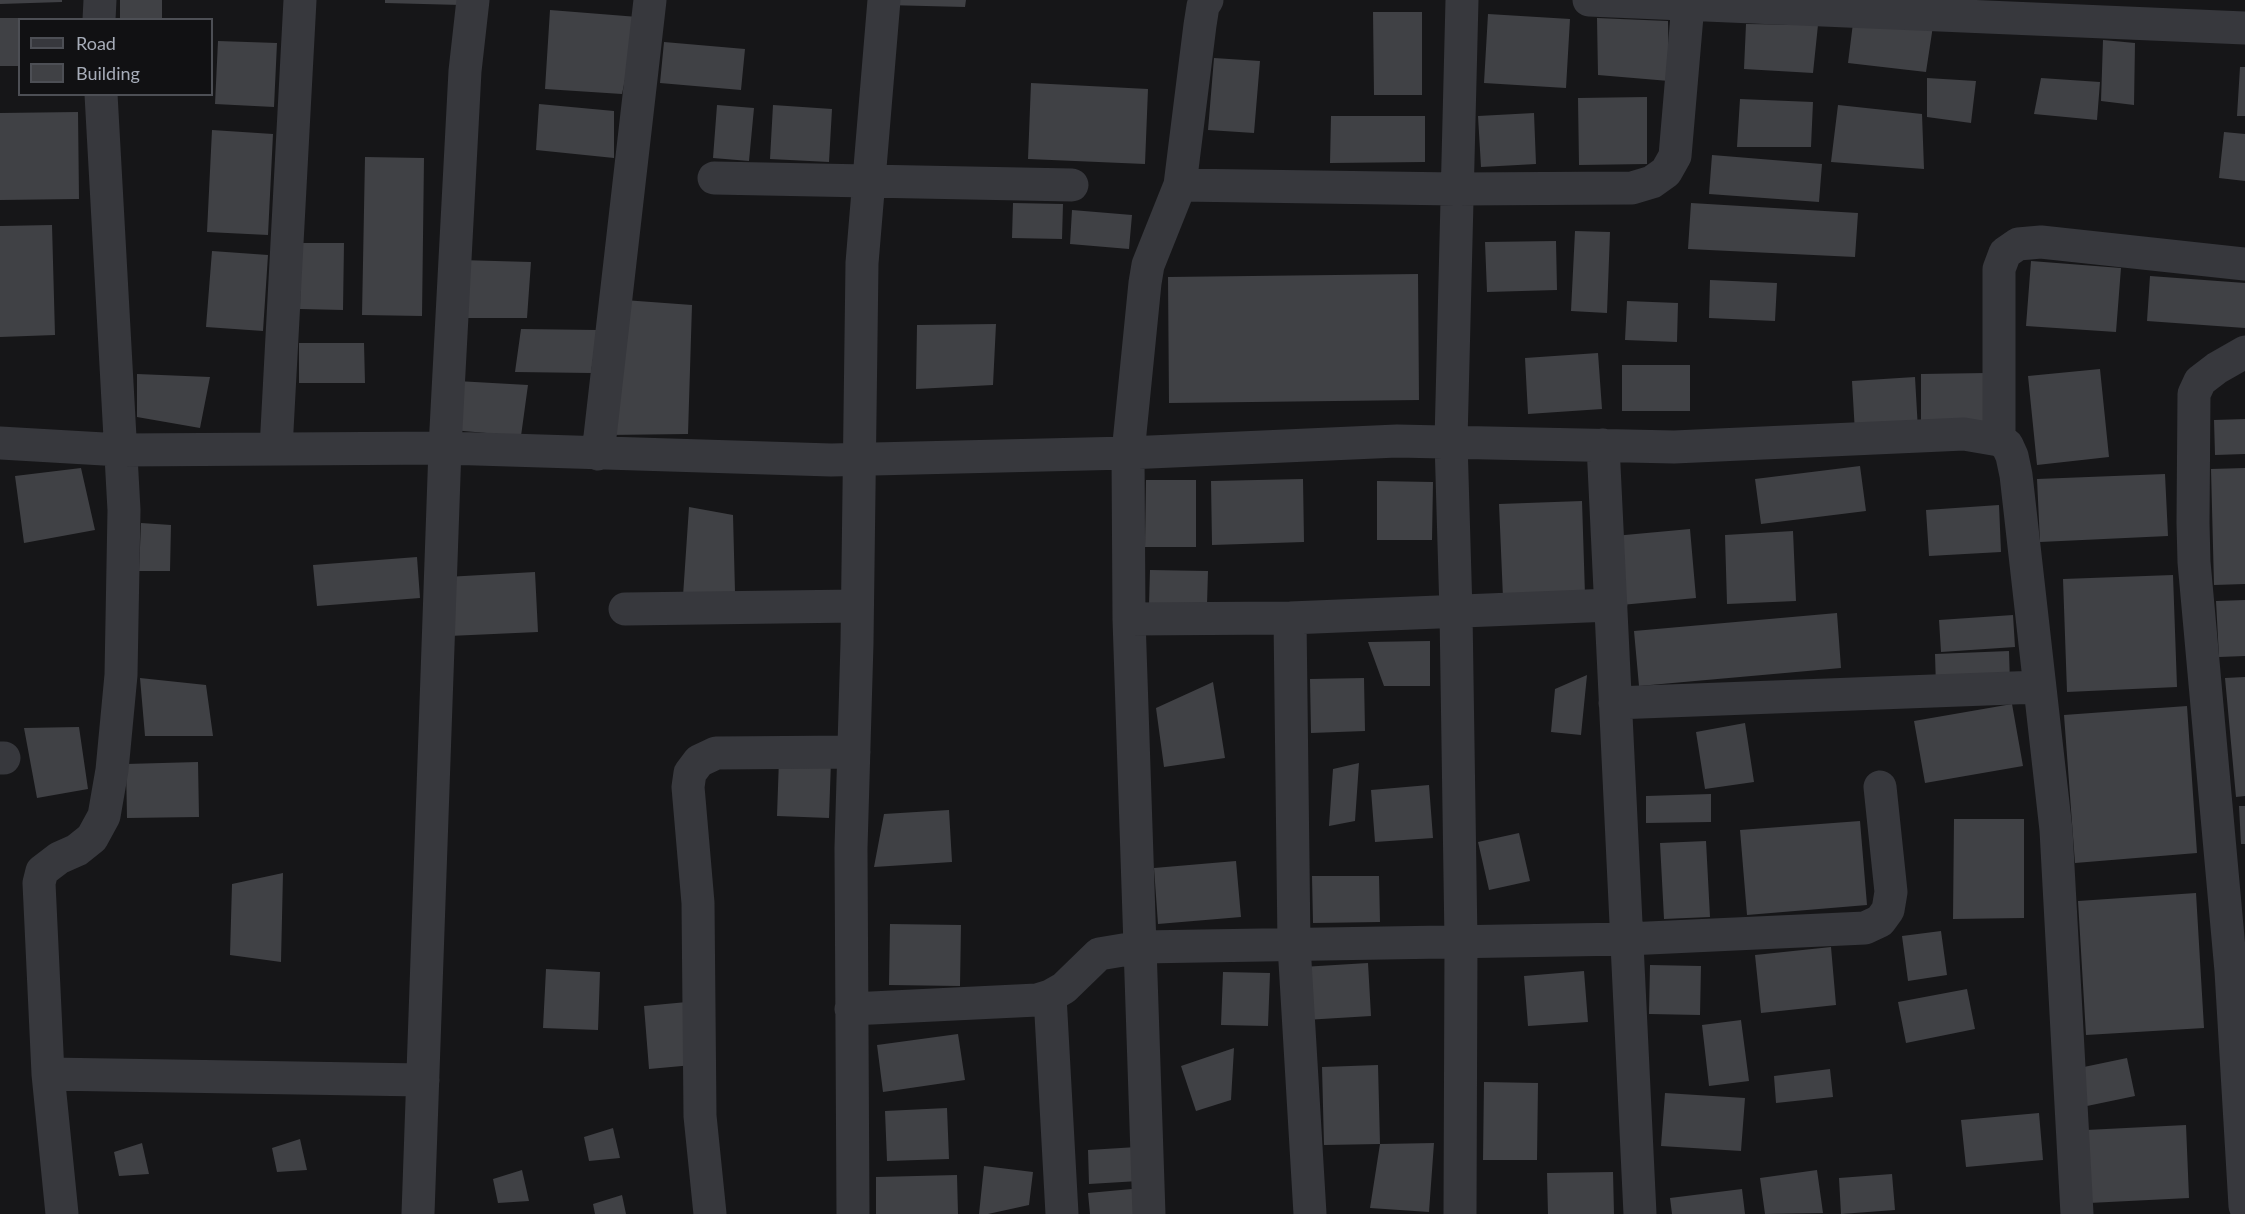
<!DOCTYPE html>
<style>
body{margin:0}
#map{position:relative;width:2245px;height:1214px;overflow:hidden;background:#161618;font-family:Lato,sans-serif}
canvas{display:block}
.legend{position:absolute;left:18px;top:18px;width:195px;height:78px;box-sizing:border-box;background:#111113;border:2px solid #4d4f55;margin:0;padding:8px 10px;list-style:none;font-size:18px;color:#a7adb9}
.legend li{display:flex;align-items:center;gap:12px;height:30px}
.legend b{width:30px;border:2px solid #4d4f55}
</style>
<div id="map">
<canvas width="2245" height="1214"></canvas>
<ul class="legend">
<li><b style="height:8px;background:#37383d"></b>Road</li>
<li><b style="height:16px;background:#404145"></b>Building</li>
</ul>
</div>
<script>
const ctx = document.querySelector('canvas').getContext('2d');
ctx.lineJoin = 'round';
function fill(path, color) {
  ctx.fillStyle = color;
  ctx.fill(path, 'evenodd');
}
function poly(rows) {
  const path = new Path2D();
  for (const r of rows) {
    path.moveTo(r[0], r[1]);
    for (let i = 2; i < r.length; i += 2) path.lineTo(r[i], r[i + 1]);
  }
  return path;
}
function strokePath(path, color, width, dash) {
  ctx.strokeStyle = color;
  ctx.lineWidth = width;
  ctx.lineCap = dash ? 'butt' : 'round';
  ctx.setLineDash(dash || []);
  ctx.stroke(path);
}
const building = poly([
 [0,0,62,0,62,2,0,4],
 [120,0,162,0,162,20,120,20],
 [385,0,461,0,461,5,385,3],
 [886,0,966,0,965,7,886,5],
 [550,10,638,17,622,94,545,89],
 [1373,12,1422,12,1422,95,1374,95],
 [1488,14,1570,19,1566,88,1484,83],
 [0,18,20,18,20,66,0,66],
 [1597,18,1668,21,1669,81,1598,75],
 [1853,23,1933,26,1926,72,1848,63],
 [1746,24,1818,25,1813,73,1744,69],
 [2103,40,2135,43,2134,105,2101,101],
 [218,41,277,43,274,107,215,104],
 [664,42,745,49,741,90,660,83],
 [1214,58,1260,61,1254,133,1208,130],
 [2240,67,2245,67,2245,116,2237,116],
 [1927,78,1976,81,1971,123,1927,117],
 [2041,78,2100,82,2097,120,2034,114],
 [1031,83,1148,89,1145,164,1028,159],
 [1647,97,1647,164,1579,165,1578,98],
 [1740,99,1813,102,1811,147,1737,147],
 [539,104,614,111,614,158,536,150],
 [717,105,754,108,749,161,713,158],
 [773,105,832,109,829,162,770,159],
 [1838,105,1922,114,1924,169,1831,162],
 [78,112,79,199,0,200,0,113],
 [1534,113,1536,164,1481,167,1478,116],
 [1331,116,1425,116,1425,162,1330,163],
 [212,130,273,134,268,235,207,232],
 [2224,132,2245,134,2245,181,2219,178],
 [1712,155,1822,164,1819,202,1709,194],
 [365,157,424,158,422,316,362,315],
 [1013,203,1063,204,1062,239,1012,238],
 [1691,203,1858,213,1855,257,1688,249],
 [1072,210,1132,215,1129,249,1070,244],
 [52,225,55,335,0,337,0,226],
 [1575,231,1610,232,1607,313,1571,311],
 [1556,241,1557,290,1487,292,1485,242],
 [301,243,344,243,343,310,300,309],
 [212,251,268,255,263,331,206,327],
 [460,260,531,262,527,318,455,318],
 [2031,261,2121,268,2116,332,2026,326],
 [1418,274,1419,400,1169,403,1168,277],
 [2150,276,2245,283,2245,328,2147,321],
 [1710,280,1777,283,1775,321,1709,318],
 [624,300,692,305,688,434,607,435],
 [1627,301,1678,303,1677,342,1625,340],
 [996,324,993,385,916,389,917,325],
 [521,329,597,330,591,373,515,372],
 [299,343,364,343,365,383,299,383],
 [1598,353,1602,409,1528,414,1525,358],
 [1622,365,1690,365,1690,411,1622,411],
 [2100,369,2109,457,2037,465,2028,376],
 [1986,373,1986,426,1921,426,1921,374],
 [137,374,210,377,200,428,137,417],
 [1915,377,1918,430,1855,433,1852,381],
 [457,381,528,385,521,436,452,430],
 [2245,419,2245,454,2215,455,2214,420],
 [1860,466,1866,511,1761,524,1755,479],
 [81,468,95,530,24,543,15,476],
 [2245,468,2245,584,2214,585,2211,469],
 [2165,474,2168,536,2040,542,2037,479],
 [1303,479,1304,542,1212,545,1211,481],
 [1146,480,1196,480,1196,547,1145,547],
 [1377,481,1433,482,1432,540,1377,540],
 [1582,501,1585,595,1503,598,1499,504],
 [1999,505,2001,552,1929,556,1926,510],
 [689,507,733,515,735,592,683,596],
 [141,523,171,525,170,571,139,571],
 [1690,529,1696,598,1621,605,1614,536],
 [1793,531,1796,601,1727,604,1725,535],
 [417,557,420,598,317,606,313,565],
 [1150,570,1208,571,1207,605,1149,605],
 [535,572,538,632,449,636,446,577],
 [2173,575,2177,687,2067,692,2063,579],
 [2245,600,2245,656,2219,657,2216,601],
 [1837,613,1841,668,1639,686,1634,631],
 [2013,615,2015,647,1941,652,1939,620],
 [1430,641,1430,686,1384,686,1368,642],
 [2009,651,2010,684,1936,687,1935,654],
 [1587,675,1581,735,1551,732,1555,689],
 [2245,677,2245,796,2236,797,2225,678],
 [140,678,206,685,213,736,145,736],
 [1364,678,1365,731,1311,733,1310,679],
 [1213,682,1225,758,1164,767,1156,708],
 [2012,704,2023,766,1925,783,1914,721],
 [2187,706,2197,853,2075,863,2064,715],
 [1745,723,1754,782,1705,789,1696,732],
 [79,727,88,789,37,798,24,728],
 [779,759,831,761,829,818,777,816],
 [198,762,199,817,127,818,126,764],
 [1359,763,1355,821,1329,826,1333,769],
 [1429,785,1433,838,1375,842,1371,790],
 [1711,794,1711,822,1646,823,1646,796],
 [2239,806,2245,806,2245,844,2241,844],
 [949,810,952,862,874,867,884,814],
 [1954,819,2024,819,2024,918,1953,919],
 [1860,821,1867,905,1747,915,1740,830],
 [1519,833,1530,881,1489,890,1478,842],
 [1706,841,1710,917,1664,919,1660,843],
 [1236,861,1241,917,1158,924,1154,868],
 [283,873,281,962,230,955,232,884],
 [1312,876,1379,876,1380,922,1313,923],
 [2196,893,2204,1028,2086,1035,2078,901],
 [890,924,961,925,960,986,889,985],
 [1941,931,1947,975,1908,981,1902,936],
 [1831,947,1836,1005,1761,1013,1755,955],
 [1368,963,1371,1016,1305,1020,1302,967],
 [1650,965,1701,966,1700,1015,1649,1014],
 [546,969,600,972,598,1030,543,1028],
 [1584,971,1588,1022,1528,1026,1524,976],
 [1223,972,1270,973,1268,1026,1221,1025],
 [1967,989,1975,1029,1906,1043,1898,1002],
 [687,1002,693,1065,649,1069,644,1006],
 [1741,1020,1749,1081,1709,1086,1702,1025],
 [958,1034,965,1080,883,1092,877,1045],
 [1234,1048,1231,1100,1196,1111,1181,1066],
 [2127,1058,2135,1096,2087,1106,2079,1068],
 [1378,1065,1380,1144,1324,1145,1322,1067],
 [1830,1069,1833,1097,1776,1103,1774,1076],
 [1484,1082,1538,1083,1537,1160,1483,1160],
 [1665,1093,1745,1098,1741,1151,1661,1146],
 [947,1108,949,1159,887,1161,885,1111],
 [2039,1113,2043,1160,1966,1167,1961,1120],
 [2186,1125,2189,1198,2089,1203,2086,1130],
 [613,1128,620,1158,589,1161,584,1137],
 [300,1139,307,1170,277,1172,272,1148],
 [142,1143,149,1174,119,1176,114,1152],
 [1434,1143,1429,1212,1370,1208,1380,1144],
 [1137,1147,1139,1181,1089,1184,1088,1150],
 [984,1166,1033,1172,1029,1205,988,1214,979,1214],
 [522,1170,529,1201,498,1203,493,1179],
 [1817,1170,1823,1213,1765,1214,1760,1178],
 [1613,1172,1614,1214,1548,1214,1547,1173],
 [1892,1174,1895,1210,1841,1214,1839,1178],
 [957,1175,958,1214,876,1214,876,1177],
 [1143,1188,1144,1214,1090,1214,1088,1193],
 [1742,1189,1745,1214,1672,1214,1670,1198],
 [622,1195,626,1214,595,1214,593,1204]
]);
const minor = poly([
 [1589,0,2245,28],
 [99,20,100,0],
 [714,178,1072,185],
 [1180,185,1456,189,1632,188,1652,182,1666,172,1675,156,1688,4],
 [2245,352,2217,368,2200,381,2194,394,2193,523,2194,562,2231,971,2245,1206],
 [1999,440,1999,269,2005,253,2018,244,2041,242,2245,264],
 [0,443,121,450,445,448,831,460,1128,453,1397,441,1674,447,1964,434,1999,440,2007,445,2012,456,2016,475,2056,830,2077,1214],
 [1603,445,1640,1214],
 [276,449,300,0],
 [598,454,650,0],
 [625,609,857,606],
 [1290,618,1294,945,1310,1214],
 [1129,619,1290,618,1611,605],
 [1615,703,2039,687],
 [0,758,4,758],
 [1050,996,1062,1214],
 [851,1009,1037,1000,1050,996,1064,988,1099,954,1141,947,1627,939,1865,928,1880,921,1888,910,1891,892,1880,787],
 [48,1074,423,1080],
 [62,1214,48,1074,39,883,42,871,59,858,77,850,92,838,104,816,112,770,121,675,124,510,101,94],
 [418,1214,445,448,465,71,473,0],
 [710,1214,700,1116,698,903,688,787,690,773,699,761,716,753,854,752],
 [853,1214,851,848,857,643,862,263,884,0],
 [1149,1214,1129,619,1128,453,1145,283,1148,265,1180,185,1200,25,1203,6,1207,0],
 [1460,1214,1461,942,1456,612,1451,441,1462,0]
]);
fill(building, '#404145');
strokePath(minor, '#37383d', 33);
</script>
